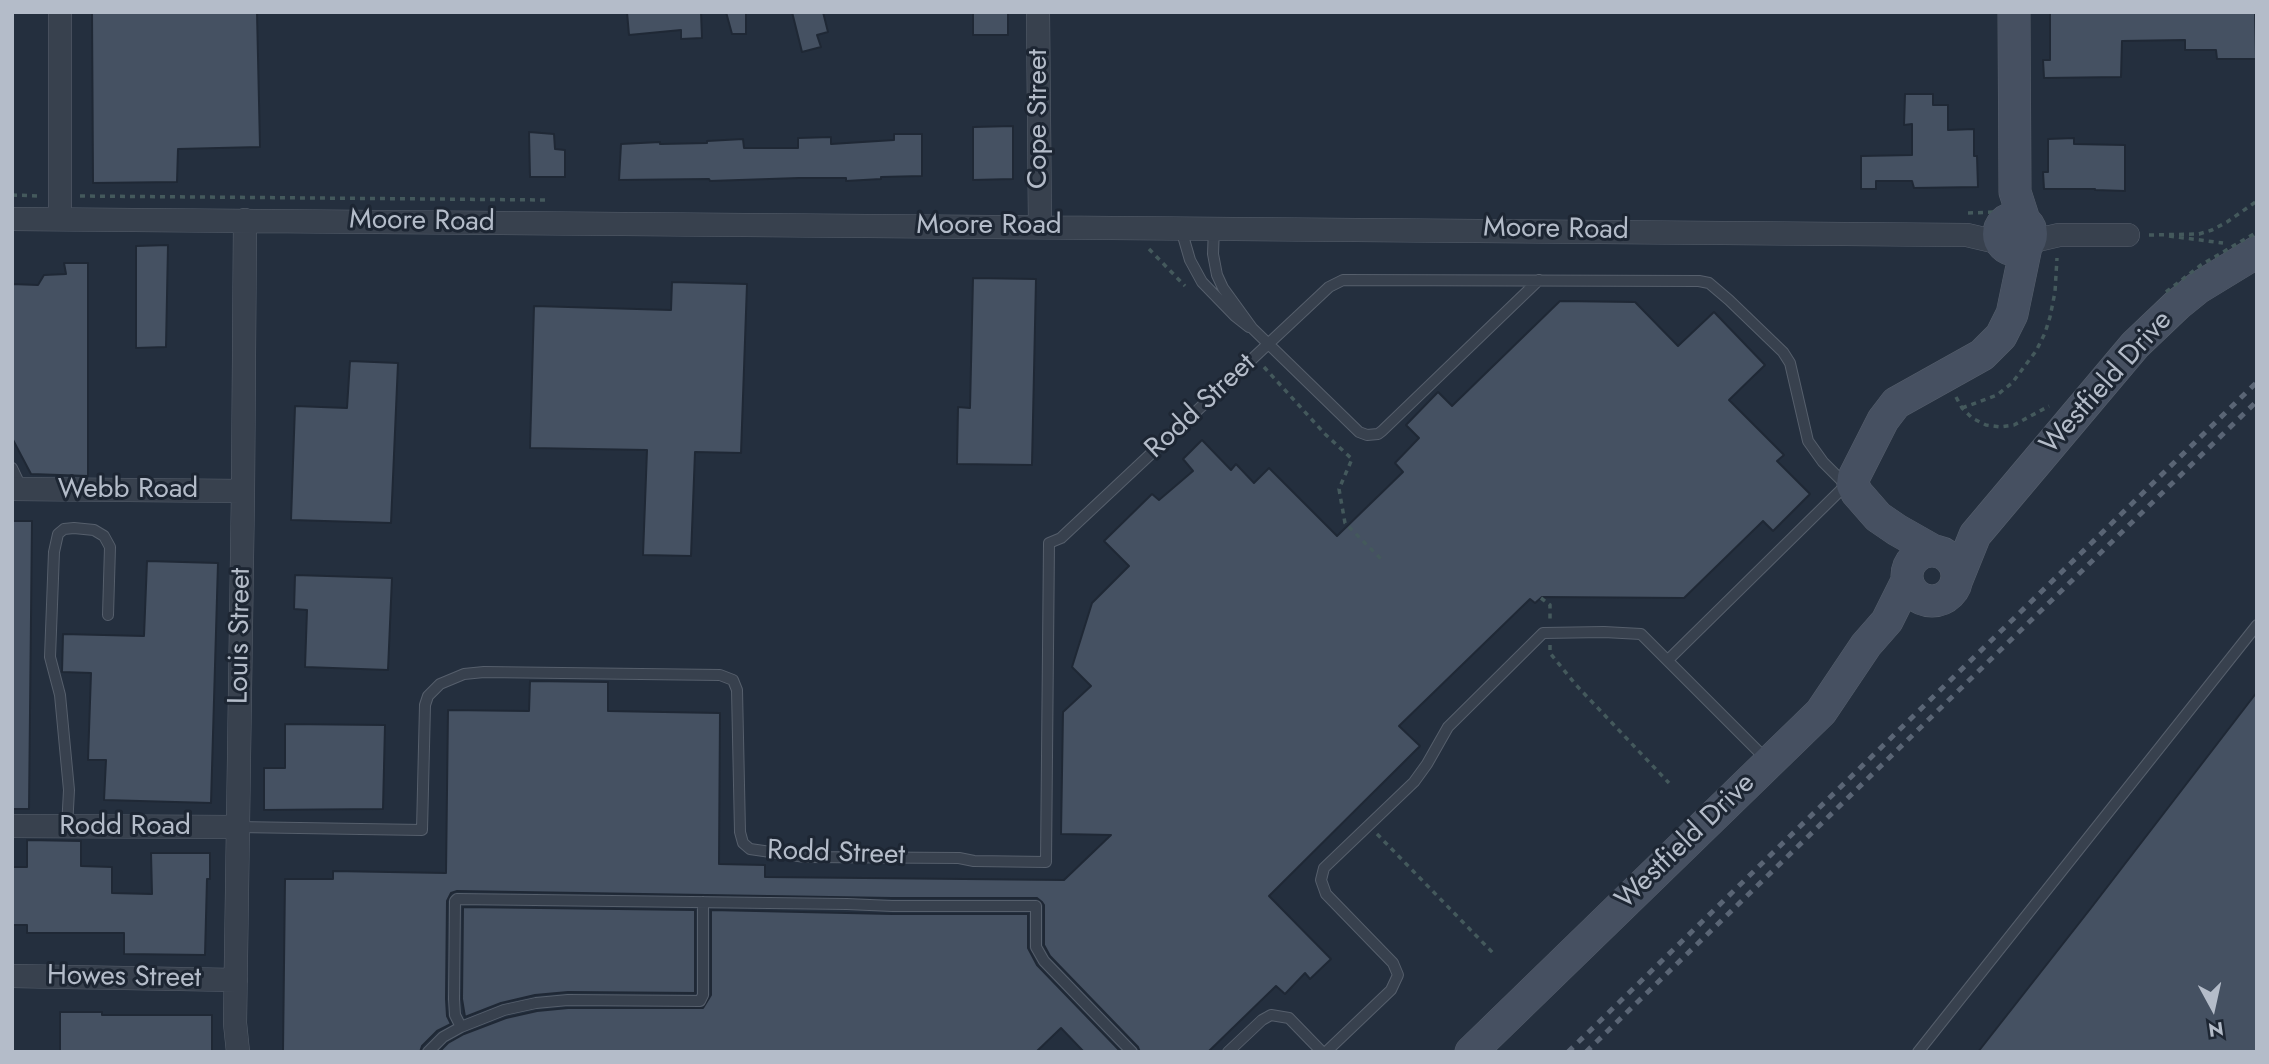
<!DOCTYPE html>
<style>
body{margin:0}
#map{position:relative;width:2269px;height:1064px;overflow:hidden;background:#242f3e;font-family:Jost,sans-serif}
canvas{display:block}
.frame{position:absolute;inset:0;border:14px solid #b4bcc9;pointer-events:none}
.north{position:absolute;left:2178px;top:973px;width:70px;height:70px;-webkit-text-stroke:5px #1d2633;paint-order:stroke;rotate:172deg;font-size:19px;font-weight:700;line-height:28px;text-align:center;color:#b4bcc9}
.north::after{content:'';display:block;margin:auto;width:24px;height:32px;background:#b4bcc9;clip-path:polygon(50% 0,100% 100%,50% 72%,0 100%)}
</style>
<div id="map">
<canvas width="2269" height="1064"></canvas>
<div class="frame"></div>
<div class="north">N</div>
</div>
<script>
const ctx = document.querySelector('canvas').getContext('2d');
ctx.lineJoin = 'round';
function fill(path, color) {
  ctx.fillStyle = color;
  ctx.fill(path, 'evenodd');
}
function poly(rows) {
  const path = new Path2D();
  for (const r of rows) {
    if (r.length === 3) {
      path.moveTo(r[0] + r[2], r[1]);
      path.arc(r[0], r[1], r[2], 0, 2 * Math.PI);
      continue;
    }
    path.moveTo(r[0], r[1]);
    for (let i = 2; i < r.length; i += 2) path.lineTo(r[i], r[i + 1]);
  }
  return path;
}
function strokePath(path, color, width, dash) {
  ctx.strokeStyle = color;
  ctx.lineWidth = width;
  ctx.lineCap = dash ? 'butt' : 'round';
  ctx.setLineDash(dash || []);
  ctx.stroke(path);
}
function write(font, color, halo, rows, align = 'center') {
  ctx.font = font + ' Jost,sans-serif';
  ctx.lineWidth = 6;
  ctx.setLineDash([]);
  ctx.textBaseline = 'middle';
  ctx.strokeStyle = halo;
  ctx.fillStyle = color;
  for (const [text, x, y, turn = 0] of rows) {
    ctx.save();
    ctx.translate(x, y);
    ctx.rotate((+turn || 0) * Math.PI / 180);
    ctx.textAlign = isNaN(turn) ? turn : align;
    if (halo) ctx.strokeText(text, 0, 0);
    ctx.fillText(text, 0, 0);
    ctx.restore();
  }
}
const building = poly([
 [92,12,257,12,260,147,178,149,177,182,93,183,92,12],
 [627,12,701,12,702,38,681,39,681,30,629,35,627,12],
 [726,12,746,12,746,34,732,34,726,12],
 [792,12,823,12,828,32,817,35,821,47,802,52,792,12],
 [973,12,1008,12,1008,35,973,35,973,12],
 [2050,12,2255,12,2256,59,2217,59,2216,50,2185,50,2185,40,2122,41,2121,77,2044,78,2043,60,2050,60,2050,12],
 [1905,94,1933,94,1933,105,1948,105,1948,130,1974,129,1974,156,1977,156,1978,187,1914,188,1912,181,1876,181,1876,189,1861,189,1861,156,1912,155,1912,124,1904,125,1905,94],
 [1013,126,1013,179,973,180,973,127,1013,126],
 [529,132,554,134,555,149,565,150,565,177,530,177,529,132],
 [894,134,922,134,922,176,881,177,881,179,846,181,846,178,799,178,710,181,709,179,619,180,621,144,660,142,660,144,707,143,707,141,743,139,744,148,798,148,798,138,831,137,831,144,894,140,894,134],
 [2074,138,2074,144,2125,145,2125,191,2095,190,2095,189,2044,189,2043,172,2048,172,2048,139,2074,138],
 [168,245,166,347,136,348,136,246,168,245],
 [64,263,88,263,88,476,31,474,12,438,12,284,38,285,44,275,66,274,64,263],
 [973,278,1036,279,1032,465,957,464,958,407,970,408,973,278],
 [672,282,747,284,741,453,695,452,691,556,643,555,647,450,530,448,534,306,671,310,672,282],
 [1560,301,1635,302,1678,346,1714,312,1765,365,1729,400,1784,455,1777,461,1810,494,1773,531,1763,521,1684,598,1542,597,1535,603,1530,599,1399,726,1420,746,1269,896,1331,959,1310,979,1305,973,1285,994,1276,986,1208,1052,1140,1052,1138,1047,1050,956,1044,945,1044,905,1042,902,1037,898,892,898,457,891,451,893,447,901,446,999,447,1016,451,1024,437,1031,422,1046,420,1052,283,1052,285,879,333,879,333,871,446,873,448,710,529,711,530,681,608,682,608,711,720,713,719,864,765,865,765,877,1064,880,1111,835,1061,834,1063,712,1091,686,1072,667,1092,603,1129,566,1104,541,1152,494,1159,500,1193,471,1183,459,1202,440,1231,470,1236,464,1254,483,1269,468,1337,536,1403,472,1395,463,1419,438,1406,425,1438,392,1452,406,1560,301],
 [350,361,398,363,391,523,291,520,295,406,347,408,350,361],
 [12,521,32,521,29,809,12,809,12,521],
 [147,561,218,563,211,803,104,800,106,760,88,760,91,673,62,672,63,634,144,636,147,561],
 [295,575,392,578,388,670,305,667,307,610,294,609,295,575],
 [2257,692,2257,1052,1978,1052,2091,908,2257,692],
 [285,724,385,725,383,809,264,810,264,768,285,768,285,724],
 [27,840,81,841,81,866,112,867,112,893,152,894,151,853,210,853,210,879,207,879,205,955,124,954,124,933,27,933,27,925,12,925,12,867,27,867,27,840],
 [463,907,695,910,695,993,568,992,535,995,501,1003,465,1017,462,999,463,907],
 [711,910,892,914,1028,914,1028,948,1037,965,1121,1052,1084,1052,1061,1028,1036,1052,439,1052,448,1043,464,1034,506,1018,537,1011,568,1008,703,1008,711,995,711,910],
 [60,1012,102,1012,102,1015,212,1015,212,1052,60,1052,60,1012]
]);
const path = poly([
 [12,195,40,196],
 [80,196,548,200],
 [1968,213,1996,212],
 [2149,235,2199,234,2212,230,2227,222,2257,201],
 [2169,236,2223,243],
 [1149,249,1185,286],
 [1264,367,1325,434,1352,459,1339,489,1345,523,1381,559],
 [1956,397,1962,408,1972,418,1986,425,2000,427,2014,425,2049,406],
 [1962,408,1997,395,2012,383,2036,351,2045,333,2050,317,2055,292,2057,258],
 [1541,598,1550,605,1550,620],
 [1550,645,1550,653,1576,685,1669,783],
 [1377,834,1494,954]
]);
const lane = poly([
 [1214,227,1213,254,1217,275,1223,288,1252,328,1359,432,1367,435,1378,434,1382,431,1539,280],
 [1181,229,1190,260,1202,282,1235,316,1249,327],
 [12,468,22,489],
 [1668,660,1848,483],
 [238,827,422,830,425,705,428,696,440,684,464,674,484,672,720,675,733,680,737,690,740,832,743,843,750,849,805,857,959,858,974,861,1046,862,1049,543,1061,538,1329,287,1343,280,1699,281,1709,283,1729,300,1783,352,1790,363,1808,441,1823,462,1846,485],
 [67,828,69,790,60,695,50,657,54,552,58,534,64,529,74,528,94,530,104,536,110,547,108,615],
 [461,1027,455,1015,454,999,455,901,457,899,847,904,892,906,1036,906,1036,947,1044,961,1132,1052],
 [428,1052,443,1037,461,1027,504,1010,536,1003,568,1000,700,1001,703,995,703,902],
 [1228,1052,1262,1020,1271,1015,1289,1018,1322,1052],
 [1326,1052,1391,990,1398,975,1393,963,1326,894,1321,880,1324,868,1414,782,1427,764,1448,727,1543,633,1604,632,1641,634,1767,760],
 [1918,1052,2257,625]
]);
const street = poly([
 [60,12,60,218],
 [1038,12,1040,226],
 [12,219,1967,235,2001,243],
 [2029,242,2059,235,2128,235],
 [12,489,243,491],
 [12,826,238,827],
 [12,976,236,980],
 [238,1052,235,1023,243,491,245,220]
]);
const secondary = poly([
 [2014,12,2015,192,2024,220],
 [2015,234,16],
 [1934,551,1897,530,1878,517,1857,493,1853,485,1854,477,1883,420,1896,403,1982,355,2001,336,2012,314,2026,247],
 [1932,576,25],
 [1956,582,1975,535,2135,345,2177,305,2198,288,2257,252],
 [1471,1052,1821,712,1866,645,1887,621,1907,581]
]);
const rail = poly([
 [1568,1052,2257,382],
 [1586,1052,2257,401]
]);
const pathBridge = poly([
 [2166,292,2201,265,2257,232]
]);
const streetNames = [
 ["Cope Street",1039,119,-90],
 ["Moore Road",422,222,1],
 ["Moore Road",989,226],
 ["Moore Road",1556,230,1],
 ["Westfield Drive",2107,383,-48],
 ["Rodd Street",1201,407,-43],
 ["Webb Road",128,490],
 ["Louis Street",241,636,-89],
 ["Rodd Road",125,827],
 ["Westfield Drive",1686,842,-44],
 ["Rodd Street",836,854,2],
 ["Howes Street",124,978,1]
];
fill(building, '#455162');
strokePath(building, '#1f2835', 2);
strokePath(lane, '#565f6c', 12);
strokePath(street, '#565f6c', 24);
strokePath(secondary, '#565f6c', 33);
strokePath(path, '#44595c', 3.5, [5, 5]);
strokePath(lane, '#38414e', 10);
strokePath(street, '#38414e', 23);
strokePath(secondary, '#465061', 32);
strokePath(rail, '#5a6575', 5, [7, 7]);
strokePath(pathBridge, '#44595c', 3.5, [5, 5]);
write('28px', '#b4bcc9', '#1d2633', streetNames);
</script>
